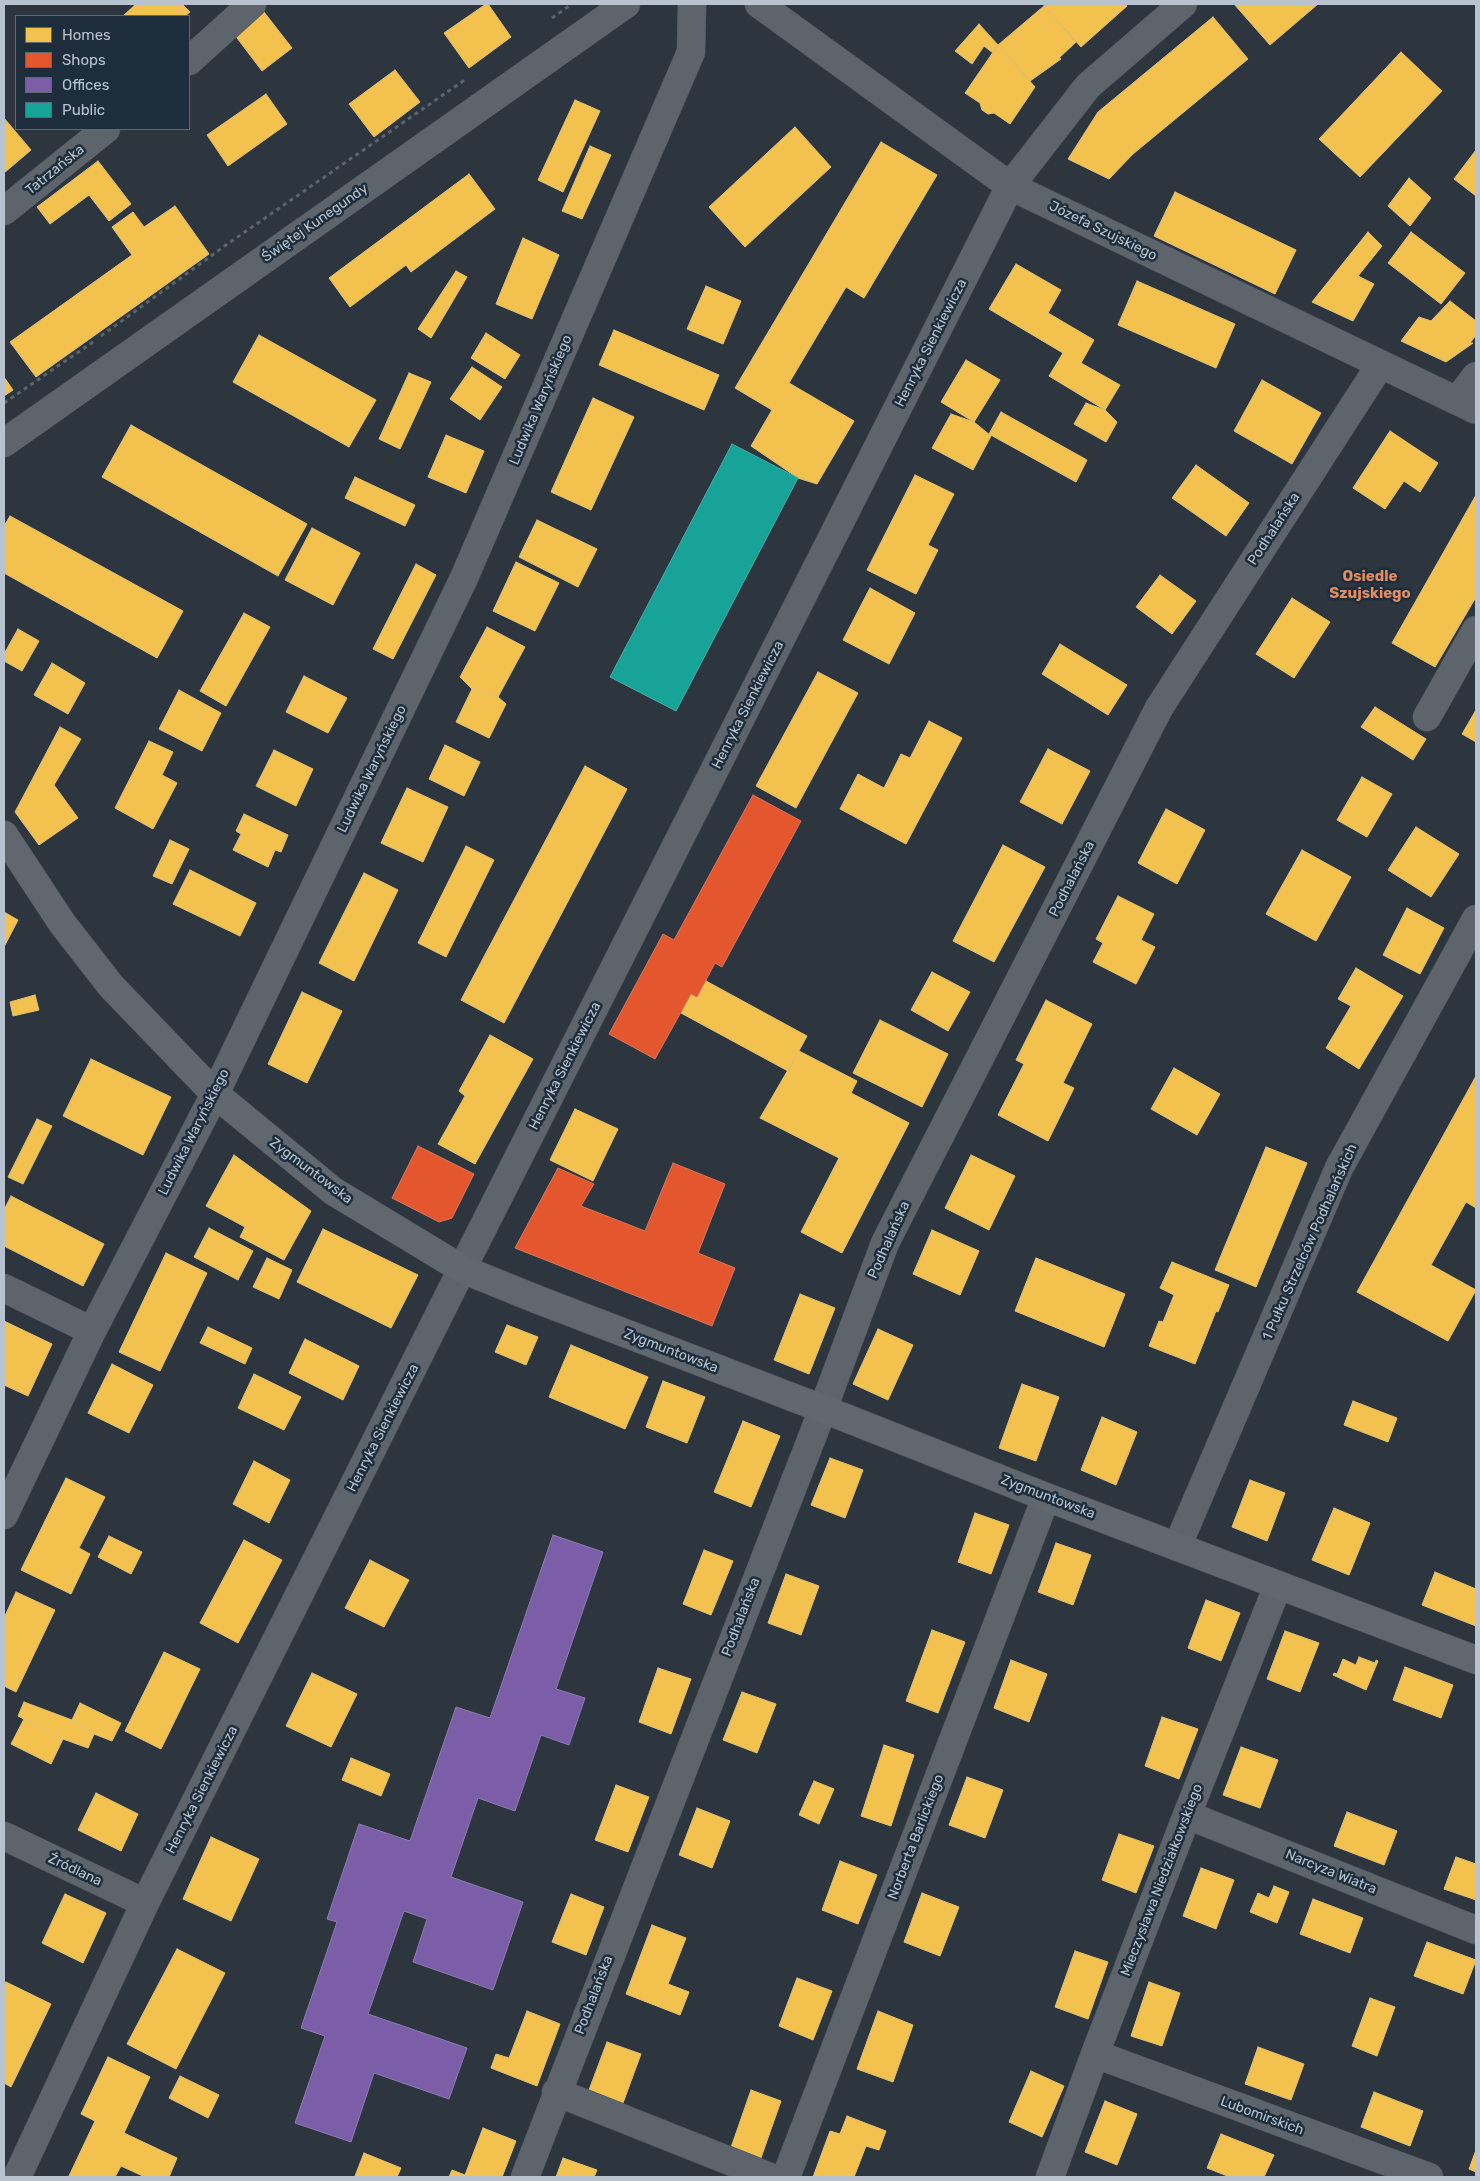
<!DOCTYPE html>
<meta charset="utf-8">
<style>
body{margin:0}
#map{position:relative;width:1480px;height:2181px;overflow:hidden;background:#2d363f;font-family:Rubik,sans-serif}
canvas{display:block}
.frame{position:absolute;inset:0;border:5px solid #b8c3cf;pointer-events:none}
.legend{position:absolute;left:15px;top:15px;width:175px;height:115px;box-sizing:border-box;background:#1e2d3c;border:1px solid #5c6977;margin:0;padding:6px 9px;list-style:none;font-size:15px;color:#b8c3cf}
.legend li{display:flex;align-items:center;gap:10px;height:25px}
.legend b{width:25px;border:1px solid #5c6977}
</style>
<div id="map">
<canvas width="1480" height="2181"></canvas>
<div class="frame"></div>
<ul class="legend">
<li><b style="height:14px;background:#f2c14e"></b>Homes</li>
<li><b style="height:14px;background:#e4572e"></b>Shops</li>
<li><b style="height:14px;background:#7b5ea7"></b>Offices</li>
<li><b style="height:14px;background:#17a398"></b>Public</li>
</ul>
</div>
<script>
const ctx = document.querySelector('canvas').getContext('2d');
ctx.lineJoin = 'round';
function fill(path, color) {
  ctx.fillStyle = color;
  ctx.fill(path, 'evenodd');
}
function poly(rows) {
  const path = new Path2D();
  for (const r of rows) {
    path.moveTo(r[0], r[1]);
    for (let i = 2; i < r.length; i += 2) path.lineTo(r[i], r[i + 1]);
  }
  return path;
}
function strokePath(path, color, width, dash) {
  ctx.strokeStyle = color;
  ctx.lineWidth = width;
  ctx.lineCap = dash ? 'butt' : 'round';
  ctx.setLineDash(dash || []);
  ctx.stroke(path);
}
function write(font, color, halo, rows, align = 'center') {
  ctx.font = font + ' Rubik,sans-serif';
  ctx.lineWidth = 5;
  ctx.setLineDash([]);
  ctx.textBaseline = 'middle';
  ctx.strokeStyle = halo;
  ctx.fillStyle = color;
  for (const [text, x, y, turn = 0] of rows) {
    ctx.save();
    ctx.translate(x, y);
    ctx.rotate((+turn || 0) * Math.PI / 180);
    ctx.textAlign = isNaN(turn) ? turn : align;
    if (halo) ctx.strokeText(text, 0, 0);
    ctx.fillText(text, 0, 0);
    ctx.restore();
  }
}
const homes = poly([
 [136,4,182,4,190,12,185,16,123,16,136,4],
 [486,4,488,4,511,37,469,68,444,33,486,4],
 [1047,4,1125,4,1127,6,1081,47,1044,6,1047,4],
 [1234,4,1318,4,1270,45,1234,4],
 [1044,6,1076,42,1059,58,1061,59,1030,81,998,45,1044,6],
 [264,12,292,48,262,71,234,34,264,12],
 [1213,17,1248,59,1133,154,1109,179,1068,159,1098,112,1213,17],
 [979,24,998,45,993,53,984,46,972,64,955,51,979,24],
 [998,45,1035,87,1010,124,994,113,988,114,982,110,980,103,965,93,998,45],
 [1401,52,1442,91,1360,177,1319,139,1401,52],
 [395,70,420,102,374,137,349,104,395,70],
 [266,94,287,124,228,166,207,135,266,94],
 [575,100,600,111,563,192,538,180,575,100],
 [4,118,31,150,4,173,4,118],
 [795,127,831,167,745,247,709,207,795,127],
 [881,142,937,175,864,298,846,287,789,383,854,421,817,484,798,478,751,446,772,410,735,388,881,142],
 [590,146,611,155,582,219,562,211,590,146],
 [1476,150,1476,196,1454,179,1476,150],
 [98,161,131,204,109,221,89,195,50,224,37,207,98,161],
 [469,174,495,209,411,272,406,265,350,307,329,278,469,174],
 [1409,178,1431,198,1410,226,1388,206,1409,178],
 [1175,192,1296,250,1275,294,1154,236,1175,192],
 [175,206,209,254,36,377,10,342,132,255,112,227,133,212,144,227,175,206],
 [1368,232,1382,246,1358,276,1374,284,1353,321,1312,302,1368,232],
 [1411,232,1465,273,1441,304,1388,263,1411,232],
 [523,238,559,255,532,319,496,304,523,238],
 [1016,264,1061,290,1048,313,1094,340,1081,363,1120,385,1105,410,1049,376,1063,353,989,309,1016,264],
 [456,271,467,277,431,338,418,329,456,271],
 [1137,281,1235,324,1216,368,1118,325,1137,281],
 [706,286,741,301,723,344,687,329,706,286],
 [1450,301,1476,321,1476,335,1470,343,1473,343,1446,362,1401,341,1419,317,1431,321,1450,301],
 [614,330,719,375,704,410,599,365,614,330],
 [486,333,520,355,505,379,471,358,486,333],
 [259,335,376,400,349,447,233,382,259,335],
 [966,360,1000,380,974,422,941,402,966,360],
 [472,367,502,387,480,420,450,399,472,367],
 [409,373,431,382,400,449,379,439,409,373],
 [4,377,13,390,4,396,4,377],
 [1262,380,1321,413,1292,464,1234,431,1262,380],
 [593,398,634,417,591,510,551,492,593,398],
 [1086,403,1105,410,1117,422,1106,442,1074,424,1086,403],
 [1001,412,1087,460,1076,482,989,434,1001,412],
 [951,414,974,422,991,436,973,470,932,448,951,414],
 [131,425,307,524,278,576,102,477,131,425],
 [1390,431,1438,463,1420,492,1404,481,1385,509,1353,488,1390,431],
 [446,435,484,451,466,493,428,477,446,435],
 [1196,465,1249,503,1226,536,1172,498,1196,465],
 [915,475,954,494,928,545,938,550,916,594,867,570,915,475],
 [355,477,415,505,405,526,345,498,355,477],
 [1476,495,1476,597,1435,667,1392,643,1476,495],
 [10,516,183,611,157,658,4,573,4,526,10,516],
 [537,520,597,549,578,587,519,557,537,520],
 [312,528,360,553,333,605,285,580,312,528],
 [516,562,559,583,535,631,493,611,516,562],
 [416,564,436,575,393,659,373,649,416,564],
 [1160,575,1196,601,1172,634,1136,607,1160,575],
 [870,588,915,613,889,664,843,640,870,588],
 [1292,598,1330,622,1294,678,1256,654,1292,598],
 [244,613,270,627,226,706,200,691,244,613],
 [487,627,525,647,498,697,472,689,460,677,487,627],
 [18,629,39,641,22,671,4,661,4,654,18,629],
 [1060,644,1127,685,1108,715,1042,674,1060,644],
 [52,663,85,683,68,714,34,695,52,663],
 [818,672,858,693,796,808,756,786,818,672],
 [304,676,347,698,328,733,286,712,304,676],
 [472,689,498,697,506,704,489,738,456,722,472,689],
 [179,690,221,713,202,751,159,729,179,690],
 [1375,707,1426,739,1413,760,1361,727,1375,707],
 [1476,710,1476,742,1462,734,1476,710],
 [929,721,962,738,906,844,840,809,858,774,884,788,901,754,910,758,929,721],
 [60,727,81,739,54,785,78,818,39,845,15,812,60,727],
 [149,741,173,752,162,775,177,783,153,829,115,808,149,741],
 [445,745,480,762,464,796,429,779,445,745],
 [1048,749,1090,771,1062,824,1020,802,1048,749],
 [274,750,313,769,296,806,256,786,274,750],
 [585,766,627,789,504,1023,461,1000,585,766],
 [1362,777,1392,794,1367,837,1337,820,1362,777],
 [407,788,448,807,423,862,381,843,407,788],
 [1166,809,1205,830,1177,884,1138,863,1166,809],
 [244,814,288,835,281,852,275,850,268,867,233,850,241,834,236,831,244,814],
 [1416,827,1459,854,1431,897,1388,870,1416,827],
 [170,840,189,849,172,884,153,876,170,840],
 [1003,845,1045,867,994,962,953,941,1003,845],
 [466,846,494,860,446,957,418,943,466,846],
 [1302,850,1351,877,1316,941,1266,914,1302,850],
 [190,870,256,903,240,936,173,904,190,870],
 [364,873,398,890,354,981,319,963,364,873],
 [1118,896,1154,914,1141,940,1155,947,1136,984,1093,962,1103,943,1096,939,1118,896],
 [1407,908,1444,928,1420,974,1383,955,1407,908],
 [4,912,18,920,4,947,4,912],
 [1356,968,1403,996,1359,1069,1326,1048,1351,1006,1338,999,1356,968],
 [932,972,970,992,948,1031,911,1010,932,972],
 [706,981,807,1036,788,1071,681,1013,691,994,697,997,706,981],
 [302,992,342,1011,307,1083,268,1064,302,992],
 [35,995,39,1010,13,1016,10,1002,35,995],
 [1046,1000,1092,1024,1063,1083,1074,1088,1048,1141,998,1115,1024,1064,1016,1060,1046,1000],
 [880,1020,948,1054,922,1107,853,1073,880,1020],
 [490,1035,533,1059,475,1164,438,1144,465,1096,459,1091,490,1035],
 [799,1051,857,1081,851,1093,909,1123,842,1253,801,1232,839,1158,760,1118,799,1051],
 [91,1059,171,1097,143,1155,63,1116,91,1059],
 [1174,1068,1220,1094,1197,1135,1151,1109,1174,1068],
 [1476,1076,1476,1208,1466,1202,1431,1265,1476,1290,1448,1341,1357,1292,1476,1076],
 [575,1109,618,1129,593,1181,550,1160,575,1109],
 [37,1119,52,1126,23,1184,8,1177,37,1119],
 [1266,1147,1307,1163,1256,1287,1215,1270,1266,1147],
 [234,1155,311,1211,284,1260,240,1237,245,1227,206,1206,234,1155],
 [971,1155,1015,1176,989,1230,945,1208,971,1155],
 [11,1196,104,1244,83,1286,4,1246,4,1210,11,1196],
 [209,1228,253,1251,238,1280,194,1257,209,1228],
 [323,1229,418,1275,391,1328,297,1282,323,1229],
 [932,1230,979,1251,960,1295,913,1274,932,1230],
 [166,1253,207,1273,160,1371,119,1352,166,1253],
 [267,1258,292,1270,279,1299,253,1287,267,1258],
 [1036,1258,1125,1294,1104,1347,1015,1311,1036,1258],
 [1172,1262,1229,1285,1218,1312,1216,1311,1195,1364,1149,1346,1159,1321,1163,1322,1174,1295,1160,1288,1172,1262],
 [800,1294,835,1308,809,1374,774,1360,800,1294],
 [4,1321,52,1344,28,1396,4,1385,4,1321],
 [507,1325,538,1337,526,1365,495,1352,507,1325],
 [208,1327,252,1348,245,1364,200,1343,208,1327],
 [878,1329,913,1345,888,1400,853,1384,878,1329],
 [305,1339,359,1366,343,1400,289,1373,305,1339],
 [571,1345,648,1377,625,1429,549,1397,571,1345],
 [112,1364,153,1385,129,1433,88,1413,112,1364],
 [254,1374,301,1397,284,1430,238,1408,254,1374],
 [663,1381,705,1397,687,1443,646,1427,663,1381],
 [1022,1384,1059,1397,1036,1461,999,1448,1022,1384],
 [1353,1401,1397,1418,1388,1442,1344,1425,1353,1401],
 [1102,1417,1137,1432,1116,1485,1081,1470,1102,1417],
 [743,1421,780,1436,751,1507,714,1492,743,1421],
 [830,1458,863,1470,845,1518,811,1505,830,1458],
 [254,1461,290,1480,269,1523,233,1504,254,1461],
 [66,1478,105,1497,79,1548,90,1554,71,1594,21,1570,66,1478],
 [1250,1480,1285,1493,1267,1541,1232,1527,1250,1480],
 [1334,1508,1370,1523,1349,1575,1312,1560,1334,1508],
 [975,1513,1009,1525,991,1574,958,1562,975,1513],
 [109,1536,142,1552,131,1574,98,1557,109,1536],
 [244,1540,282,1560,238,1643,200,1623,244,1540],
 [1056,1543,1091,1555,1073,1605,1038,1592,1056,1543],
 [704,1550,733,1561,711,1615,683,1604,704,1550],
 [370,1560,409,1580,384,1627,345,1608,370,1560],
 [1435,1572,1476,1589,1476,1626,1422,1605,1435,1572],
 [786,1574,819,1586,801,1635,768,1623,786,1574],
 [16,1592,55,1610,16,1692,4,1686,4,1618,16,1592],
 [1206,1600,1240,1613,1221,1661,1188,1648,1206,1600],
 [932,1630,965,1642,938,1713,906,1701,932,1630],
 [1285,1631,1319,1643,1300,1692,1267,1679,1285,1631],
 [164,1652,200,1669,161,1749,125,1731,164,1652],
 [1359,1657,1375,1663,1376,1660,1378,1661,1366,1690,1333,1675,1334,1673,1337,1674,1343,1659,1356,1665,1359,1657],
 [1011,1660,1047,1674,1029,1722,994,1708,1011,1660],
 [1405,1667,1453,1685,1441,1718,1393,1700,1405,1667],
 [658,1668,691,1679,671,1734,639,1722,658,1668],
 [312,1673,357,1694,331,1747,286,1726,312,1673],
 [742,1692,776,1704,757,1753,723,1740,742,1692],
 [24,1702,72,1720,94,1734,88,1748,63,1739,18,1716,24,1702],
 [80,1703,121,1723,112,1741,94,1734,72,1720,80,1703],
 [1162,1717,1198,1729,1179,1779,1145,1766,1162,1717],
 [24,1719,63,1739,51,1764,11,1744,24,1719],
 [884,1745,914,1755,891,1826,861,1816,884,1745],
 [1241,1747,1278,1760,1260,1808,1223,1795,1241,1747],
 [351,1758,390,1774,381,1796,342,1780,351,1758],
 [967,1777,1003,1790,985,1838,949,1825,967,1777],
 [814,1781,834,1789,819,1824,799,1815,814,1781],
 [616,1785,649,1797,628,1852,595,1840,616,1785],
 [96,1793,138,1814,121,1851,78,1830,96,1793],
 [697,1808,730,1821,712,1868,679,1855,697,1808],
 [1347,1812,1397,1831,1384,1865,1334,1846,1347,1812],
 [1119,1834,1154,1846,1136,1893,1102,1880,1119,1834],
 [211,1837,259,1859,231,1921,183,1899,211,1837],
 [1456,1857,1476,1864,1476,1900,1444,1889,1456,1857],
 [840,1861,877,1875,858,1924,822,1910,840,1861],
 [1201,1868,1234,1880,1216,1929,1183,1916,1201,1868],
 [1274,1886,1289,1892,1277,1923,1250,1912,1258,1893,1269,1898,1274,1886],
 [922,1893,959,1907,940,1956,904,1942,922,1893],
 [65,1894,106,1913,83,1963,42,1943,65,1894],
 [571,1894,604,1907,586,1955,552,1942,571,1894],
 [1313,1899,1363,1918,1350,1953,1300,1934,1313,1899],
 [652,1925,686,1938,668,1984,689,1992,680,2015,626,1994,652,1925],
 [1427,1942,1476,1960,1463,1994,1414,1976,1427,1942],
 [177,1949,225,1973,176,2069,127,2044,177,1949],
 [1075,1951,1108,1962,1088,2019,1055,2007,1075,1951],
 [797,1978,832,1991,813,2040,779,2026,797,1978],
 [6,1982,51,2004,11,2087,4,2083,4,1986,6,1982],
 [1149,1982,1180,1993,1162,2046,1131,2036,1149,1982],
 [1370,1998,1395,2007,1377,2056,1352,2046,1370,1998],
 [527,2011,560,2024,537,2086,491,2068,496,2054,509,2058,527,2011],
 [878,2011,913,2025,893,2082,857,2069,878,2011],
 [607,2042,641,2054,623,2103,589,2090,607,2042],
 [1258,2047,1304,2064,1291,2100,1245,2084,1258,2047],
 [108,2057,150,2077,124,2133,177,2158,169,2177,145,2177,121,2166,115,2177,69,2176,95,2121,81,2114,108,2057],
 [1031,2071,1064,2086,1042,2137,1009,2122,1031,2071],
 [180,2076,219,2095,208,2118,169,2098,180,2076],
 [751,2090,781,2101,756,2172,726,2162,751,2090],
 [1374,2092,1423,2111,1410,2146,1361,2127,1374,2092],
 [1105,2101,1137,2114,1117,2165,1085,2152,1105,2101],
 [847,2116,886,2131,879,2150,866,2146,854,2177,813,2177,830,2131,840,2134,847,2116],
 [483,2128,516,2141,502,2177,449,2177,452,2170,465,2175,483,2128],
 [1221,2134,1274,2155,1264,2177,1230,2177,1207,2168,1221,2134],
 [1476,2150,1476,2172,1469,2169,1476,2150],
 [364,2153,401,2168,397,2177,355,2176,364,2153],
 [563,2158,597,2170,594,2177,556,2177,563,2158]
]);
const shops = poly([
 [753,795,801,821,722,967,715,963,697,997,691,994,655,1059,609,1034,663,934,674,940,753,795],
 [418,1146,474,1174,452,1218,439,1222,392,1198,418,1146],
 [673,1163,725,1184,698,1253,735,1268,712,1326,515,1248,558,1168,594,1184,581,1206,645,1231,673,1163]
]);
const offices = poly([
 [553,1535,603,1552,556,1689,585,1698,569,1745,541,1735,515,1811,478,1798,451,1877,523,1902,493,1990,413,1962,427,1919,404,1911,368,2014,467,2048,449,2099,374,2073,351,2142,295,2123,325,2036,301,2028,337,1922,327,1919,359,1824,410,1841,456,1707,490,1718,553,1535]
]);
const public = poly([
 [732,444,798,478,676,711,610,677,732,444]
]);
const path = poly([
 [552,18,572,4],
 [101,336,226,245,466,79],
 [4,403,96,340]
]);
const minor = poly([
 [759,4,1010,186,1476,410],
 [189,61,252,4],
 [4,211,106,129],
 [1457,401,1476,376],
 [4,443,626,4],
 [1427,717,1476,630],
 [4,1288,92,1331],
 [4,1515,92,1331,215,1094,464,578,691,52,692,4],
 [1177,1547,1339,1168,1476,919],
 [1187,1815,1476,1930],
 [4,1836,145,1903],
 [1095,2054,1429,2177],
 [556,2092,770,2177],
 [17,2177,145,1903,462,1269,1010,186,1088,86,1183,4],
 [525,2177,823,1409,885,1243,1159,708,1380,365],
 [786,2177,1046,1497],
 [1050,2177,1095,2054,1187,1815,1278,1585]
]);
const major = poly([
 [4,835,62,923,111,986,215,1094,333,1191,462,1269,536,1299,823,1409,1046,1497,1476,1660]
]);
const streetNames = [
 ["Tatrzańska",55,170,-39],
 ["Świętej Kunegundy",315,223,-35],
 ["Józefa Szujskiego",1103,231,26],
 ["Henryka Sienkiewicza",931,343,-63],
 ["Ludwika Waryńskiego",541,400,-67],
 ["Podhalańska",1274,529,-57],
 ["Henryka Sienkiewicza",748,705,-63],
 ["Ludwika Waryńskiego",372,769,-64],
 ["Podhalańska",1072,879,-63],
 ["Henryka Sienkiewicza",565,1066,-63],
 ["Ludwika Waryńskiego",194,1132,-63],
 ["Zygmuntowska",311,1171,37],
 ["Podhalańska",889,1240,-66],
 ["1 Pułku Strzelców Podhalańskich",1310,1242,-66],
 ["Zygmuntowska",671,1351,21],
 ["Henryka Sienkiewicza",383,1428,-63],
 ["Zygmuntowska",1048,1497,21],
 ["Podhalańska",741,1617,-69],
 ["Henryka Sienkiewicza",202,1790,-63],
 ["Norberta Barlickiego",916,1837,-69],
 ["Źródlana",75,1870,25],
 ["Narcyza Wiatra",1331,1872,22],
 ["Mieczysława Niedziałkowskiego",1162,1880,-69],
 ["Podhalańska",594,1995,-69],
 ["Lubomirskich",1262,2116,20]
];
const neighbourhoodNames = [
 ["Osiedle",1370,577],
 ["Szujskiego",1370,594]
];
fill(homes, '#f2c14e');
strokePath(homes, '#e1c275', 1);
fill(shops, '#e4572e');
strokePath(shops, '#d7775e', 1);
fill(offices, '#7b5ea7');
strokePath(offices, '#8d7cb3', 1);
fill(public, '#17a398');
strokePath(public, '#47ada8', 1);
strokePath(minor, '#4c5259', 29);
strokePath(major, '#4b535b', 29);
strokePath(path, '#5c6469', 3, [4, 4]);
strokePath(minor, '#5e646c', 28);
strokePath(major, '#60676e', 28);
write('14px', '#b8c3cf', '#1e2d3c', streetNames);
write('bold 15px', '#e28c60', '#1e2d3c', neighbourhoodNames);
</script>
